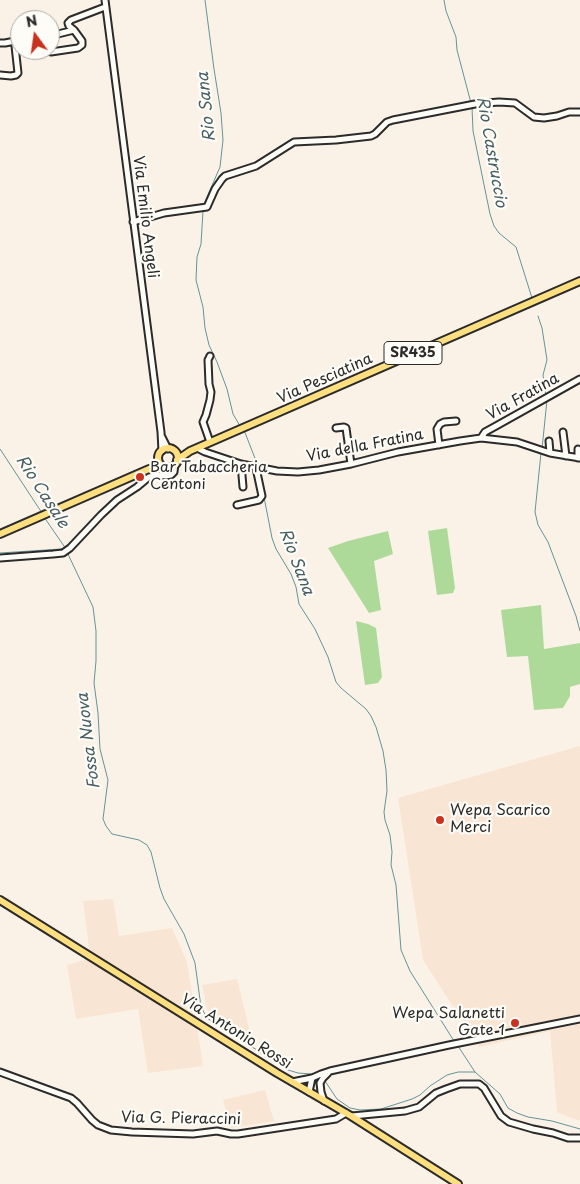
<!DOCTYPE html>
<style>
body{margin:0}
#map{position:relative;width:580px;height:1184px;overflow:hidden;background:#fbf2e7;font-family:"Playpen Sans",sans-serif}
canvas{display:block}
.north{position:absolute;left:10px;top:10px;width:50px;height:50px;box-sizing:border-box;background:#fdfcf7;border:1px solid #a9a8a5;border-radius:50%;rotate:346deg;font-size:14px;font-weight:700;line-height:20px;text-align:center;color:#2b2b2b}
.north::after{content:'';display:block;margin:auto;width:18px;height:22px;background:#c8321e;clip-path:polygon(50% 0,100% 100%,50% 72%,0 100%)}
</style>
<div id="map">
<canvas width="580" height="1184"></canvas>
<div class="north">N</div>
</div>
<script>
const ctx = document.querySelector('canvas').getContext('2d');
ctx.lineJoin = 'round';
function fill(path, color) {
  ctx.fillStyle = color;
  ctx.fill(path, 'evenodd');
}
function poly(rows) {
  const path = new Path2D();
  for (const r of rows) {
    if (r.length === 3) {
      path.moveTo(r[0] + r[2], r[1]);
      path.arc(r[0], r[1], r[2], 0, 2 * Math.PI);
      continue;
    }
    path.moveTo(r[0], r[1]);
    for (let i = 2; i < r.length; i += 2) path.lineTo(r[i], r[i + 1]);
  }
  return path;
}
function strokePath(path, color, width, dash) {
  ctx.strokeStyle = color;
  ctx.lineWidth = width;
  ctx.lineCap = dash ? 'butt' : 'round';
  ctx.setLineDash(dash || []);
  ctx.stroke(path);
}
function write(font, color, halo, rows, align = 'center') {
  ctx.font = font + ' "Playpen Sans",sans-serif';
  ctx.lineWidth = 4.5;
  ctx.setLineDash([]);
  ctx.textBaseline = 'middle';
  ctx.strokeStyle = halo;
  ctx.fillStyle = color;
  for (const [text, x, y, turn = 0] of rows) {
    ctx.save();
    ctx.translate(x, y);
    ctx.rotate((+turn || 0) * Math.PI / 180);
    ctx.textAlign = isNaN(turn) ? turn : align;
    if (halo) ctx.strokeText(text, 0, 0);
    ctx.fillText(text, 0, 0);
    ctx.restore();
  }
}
const built = poly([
 [580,746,580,1120,573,1119,557,1112,550,1031,479,1047,423,960,398,798],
 [113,899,119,936,172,928,187,962,203,1066,148,1073,138,1009,76,1019,67,965,85,960,89,948,83,901],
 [237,979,252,1040,211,1015,207,1009,202,985],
 [265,1090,274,1121,231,1128,223,1100]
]);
const green = poly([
 [447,528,455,588,453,593,437,595,428,531],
 [388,531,393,554,374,561,381,610,369,613,328,548,348,541],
 [541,605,544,649,580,643,580,684,570,687,570,696,563,708,534,710,528,656,507,657,501,610],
 [356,621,368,624,376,628,382,677,378,683,365,685]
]);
const stream = poly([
 [444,0,446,11,456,37,457,50,471,103],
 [472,107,473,131,490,214,494,226,499,233,516,247,532,298],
 [204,204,220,167,223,140,221,113,214,69,205,0],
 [203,211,201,244,197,257,196,280,203,307,205,328,209,345,217,362,227,389,233,414,240,426],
 [538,316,542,328,547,360,543,375,546,396],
 [244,430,258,466],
 [0,449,42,513],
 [542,449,547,400],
 [541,453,535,512,538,525,548,542,576,616,580,631],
 [259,470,261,481],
 [264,497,272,538,276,549,291,574,296,587,299,604,315,629,328,657,336,682,341,688,366,709,371,716,376,727,383,751,386,770,387,791,384,812,385,820,390,835,392,852,391,865,396,885,401,950,410,971,454,1041],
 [44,517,66,549],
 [67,552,93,607,96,631,96,661,94,683,98,713,100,749,108,780,103,819,106,826,112,834,139,840,147,845,151,852,160,888,164,899,184,934,195,963,201,1007,207,1018,288,1070,298,1073,311,1074],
 [0,553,61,549,64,548],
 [458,1046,475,1072],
 [325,1081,337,1099,350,1108,360,1110,381,1109,412,1099,420,1095,430,1086,447,1075,458,1072,475,1072,500,1094,508,1108,517,1113,528,1117,552,1121,580,1129]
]);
const minor = poly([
 [105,0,161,432,162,451],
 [50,36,74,30],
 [0,43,5,43,20,40],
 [51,52,78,48,82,45,82,41,74,30,69,26,68,23,71,20,105,7],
 [0,75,11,76,16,75,18,73,15,46,16,41],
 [133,222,164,213,207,207,215,189,222,179,225,176,256,166,294,142,336,140,371,136,375,134,387,122,393,120,475,104,499,102,515,103,534,117,544,118,557,116,569,112,580,112],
 [210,356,208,360,209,384,211,392,210,400,206,415,203,422,210,442],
 [336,428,344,427,346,428,351,464],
 [563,432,566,456],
 [162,437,168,449],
 [481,438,485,432,496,426,580,379],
 [549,441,550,453],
 [439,445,437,429,440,424,444,422,456,421],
 [197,448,205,452,241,464,277,471,298,472,319,470,351,464,398,452,460,441,481,438,517,442,550,453,580,458],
 [578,449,578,458],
 [241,464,243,487],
 [166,468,168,472,167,476],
 [237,505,259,500,262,496,256,468],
 [0,558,53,554,63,553,70,548,101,515,117,500,137,487,149,477,159,475,166,476,171,475,174,472,175,464],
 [0,1072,71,1098,77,1103,92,1120,98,1125,111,1130,132,1132,193,1134,217,1131,231,1134,238,1134,336,1119,346,1113],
 [292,1082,312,1078,321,1074,330,1071,449,1045,580,1019],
 [309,1092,312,1078],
 [324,1101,321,1092,320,1083,323,1078,328,1073],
 [352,1116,405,1111,419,1107,436,1093,446,1089,460,1084,479,1084,484,1088,501,1116,509,1122,533,1129,553,1133,568,1138,580,1138]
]);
const major = poly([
 [168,458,10],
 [177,460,190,451,580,281],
 [0,534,149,469,162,466],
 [0,900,277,1073,351,1116,458,1184]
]);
const markers = [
 [140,477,5,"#c8321e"],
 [440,820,5,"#c8321e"],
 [515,1023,5,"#c8321e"]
];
const shields = [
 [413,353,58]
];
const shieldNames = [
 ["SR435",413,353]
];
const streetNames = [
 ["Via Emilio Angeli",145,217,83],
 ["Via Pesciatina",325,379,-24],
 ["Via Fratina",523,397,-29],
 ["Via della Fratina",365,446,-11],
 ["Via Antonio Rossi",236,1032,32],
 ["Via G. Pieraccini",181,1119,1]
];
const poiNames = [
 ["Bar Tabaccheria",150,468],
 ["Centoni",150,485],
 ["Wepa Scarico",450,811],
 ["Merci",450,828],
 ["Wepa Salanetti",505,1014,"right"],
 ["Gate 1",505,1031,"right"]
];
const waterNames = [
 ["Rio Sana",207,107,-96],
 ["Rio Castruccio",491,152,80],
 ["Rio Casale",42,492,57],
 ["Rio Sana",296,562,69],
 ["Fossa Nuova",89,741,-97]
];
fill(built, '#f9e5d3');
fill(green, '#adda99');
strokePath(stream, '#63939b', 1);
strokePath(minor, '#2b2b2b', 9);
strokePath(major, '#2b2b2b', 10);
strokePath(minor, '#fdfcf7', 5);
strokePath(major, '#fedf80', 6);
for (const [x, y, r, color] of markers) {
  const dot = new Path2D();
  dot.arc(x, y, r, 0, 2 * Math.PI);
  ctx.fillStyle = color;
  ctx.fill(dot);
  strokePath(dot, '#fdfcf7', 2);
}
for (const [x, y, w] of shields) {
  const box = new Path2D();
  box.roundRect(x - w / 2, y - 11.5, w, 23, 4);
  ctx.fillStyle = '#fdfcf7';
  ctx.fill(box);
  strokePath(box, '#2b2b2b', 1);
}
write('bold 14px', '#2b2b2b', null, shieldNames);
write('15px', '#2b2b2b', '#fdfcf7', streetNames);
write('15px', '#2b2b2b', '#fdfcf7', poiNames, 'left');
write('italic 16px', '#475f63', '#fdfcf7', waterNames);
</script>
